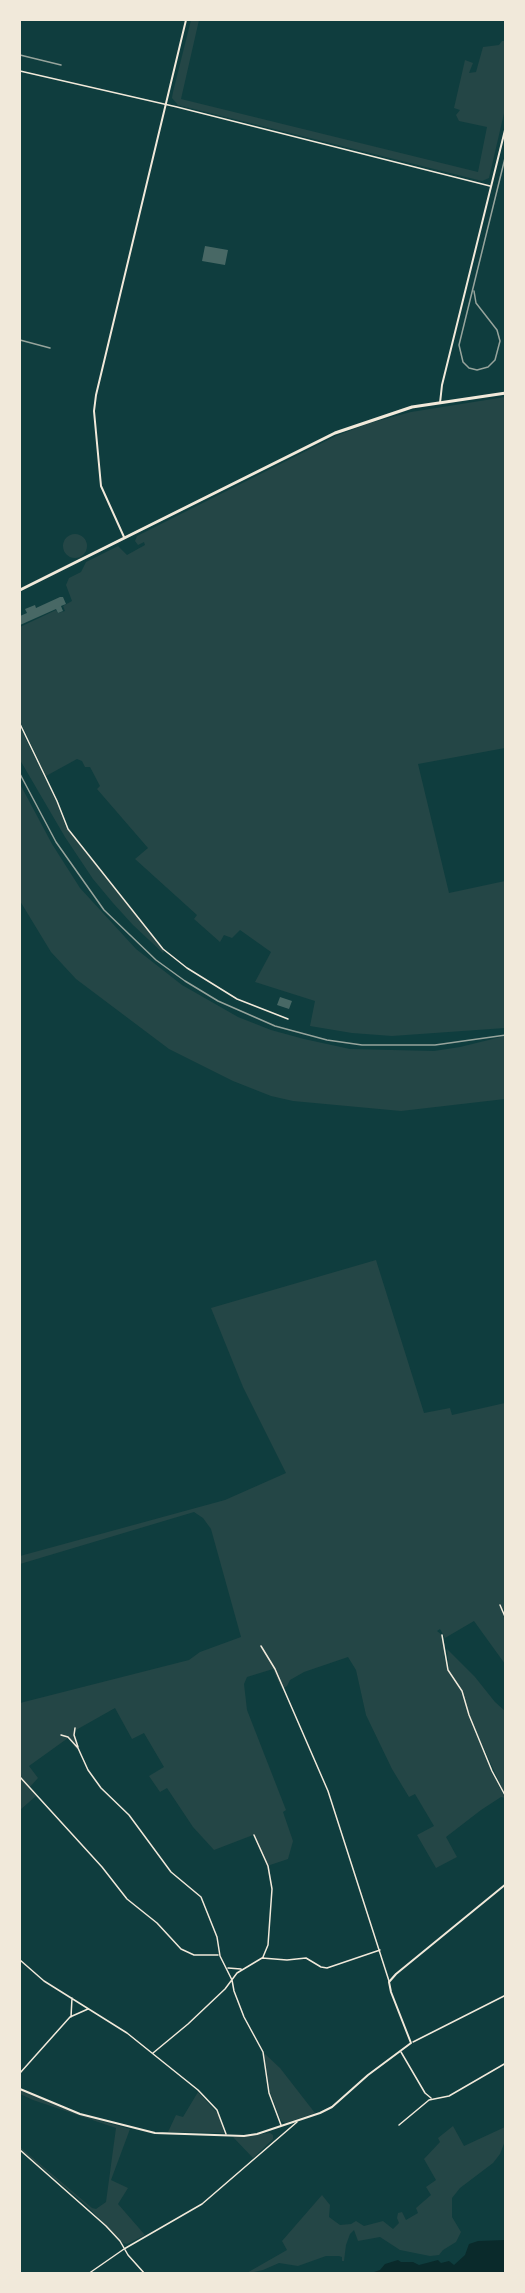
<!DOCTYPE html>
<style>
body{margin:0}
#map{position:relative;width:525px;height:2293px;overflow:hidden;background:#0f3d3e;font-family:Montserrat,sans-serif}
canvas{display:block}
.frame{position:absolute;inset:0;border:21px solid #f1e9da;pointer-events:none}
</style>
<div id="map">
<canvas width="525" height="2293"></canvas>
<div class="frame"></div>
</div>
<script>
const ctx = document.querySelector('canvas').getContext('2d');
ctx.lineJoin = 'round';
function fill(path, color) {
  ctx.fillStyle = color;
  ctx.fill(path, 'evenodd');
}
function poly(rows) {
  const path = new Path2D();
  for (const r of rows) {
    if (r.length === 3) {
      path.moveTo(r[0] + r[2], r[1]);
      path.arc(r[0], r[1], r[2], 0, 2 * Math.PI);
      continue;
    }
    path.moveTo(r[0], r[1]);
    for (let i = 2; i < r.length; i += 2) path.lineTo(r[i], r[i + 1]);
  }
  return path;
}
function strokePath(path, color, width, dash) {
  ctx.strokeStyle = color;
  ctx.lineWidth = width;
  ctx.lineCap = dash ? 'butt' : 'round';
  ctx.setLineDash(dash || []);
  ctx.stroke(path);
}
const green = poly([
 [191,20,199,20,181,99,478,172,487,127,459,121,456,115,460,110,454,108,465,60,473,63,469,73,476,72,483,47,499,45,502,41,505,41,505,109,489,178,482,181,178,105,172,98,173,92],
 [505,397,505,748,418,764,449,893,505,881,505,1028,392,1036,352,1033,310,1026,315,1001,255,982,271,952,240,930,232,938,224,935,220,942,194,919,197,915,135,859,148,848,97,789,100,786,90,767,85,767,82,761,77,759,46,776,20,721,20,627,56,610,58,613,65,611,63,606,72,601,66,585,69,578,81,572,86,562,118,546,127,555,145,545,144,542,138,545,135,541,137,536,336,436,370,423,411,412],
 [75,546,12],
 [20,727,56,801,66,827,164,951,163,953,133,925,113,903,93,879,65,837,20,760],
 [20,784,52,844,80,888,136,949,182,985,238,1017,271,1030,304,1039,350,1049,434,1051,460,1047,505,1036,505,1099,401,1111,293,1101,271,1096,233,1081,169,1049,76,979,51,952,20,901],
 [376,1260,424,1413,450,1408,452,1415,505,1403,506,1606,502,1611,505,1621,505,1664,474,1621,445,1638,440,1629,437,1631,442,1635,445,1646,444,1656,448,1671,461,1691,468,1715,491,1771,505,1798,501,1797,481,1810,446,1837,457,1857,436,1868,417,1835,434,1826,415,1794,409,1797,392,1769,366,1715,356,1670,348,1657,304,1672,290,1680,287,1686,282,1689,273,1669,247,1677,244,1684,247,1710,286,1810,283,1812,293,1841,288,1859,267,1866,253,1835,214,1850,193,1827,167,1788,160,1792,149,1776,164,1767,144,1733,132,1739,115,1708,76,1730,75,1734,79,1748,77,1750,68,1738,29,1766,38,1778,29,1788,36,1796,20,1810,20,1703,189,1660,200,1652,241,1637,211,1529,203,1518,194,1512,20,1564,20,1556,225,1500,286,1473,243,1387,211,1308],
 [447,1649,475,1677,495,1702,505,1711,505,1795,469,1715,462,1691,449,1670],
 [264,2053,280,2068,315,2113,286,2123,281,2121,270,2092],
 [20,2090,80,2115,130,2129,111,2180,128,2188,118,2204,145,2235,127,2244,123,2243,86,2205,20,2149,20,2147,92,2208,96,2209,106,2202,116,2128,33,2100,20,2094],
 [198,2092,219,2115,224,2133,168,2132,176,2115,183,2117],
 [453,2126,464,2146,505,2127,505,2141,500,2154,493,2163,460,2188,452,2198,452,2217,461,2232,456,2242,443,2250,439,2255,430,2256,400,2250,380,2237,358,2241,354,2230,350,2234,346,2245,344,2261,342,2261,342,2257,339,2256,326,2256,298,2266,279,2263,263,2270,245,2274,287,2250,282,2241,322,2195,330,2205,329,2217,340,2225,351,2224,356,2221,364,2226,383,2221,393,2229,399,2223,397,2218,398,2213,402,2212,406,2220,418,2213,416,2208,431,2195,426,2187,436,2180,424,2159,440,2142,438,2138],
 [270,2133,273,2135,273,2139,253,2158,233,2137]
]);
const water = poly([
 [505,2240,505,2273,371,2273,380,2270,385,2264,398,2260,401,2262,413,2262,419,2265,438,2260,441,2263,449,2261,454,2265,465,2255,469,2244,478,2241]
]);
const building = poly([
 [205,246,228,250,225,265,202,261],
 [60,597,63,597,66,604,61,606,63,611,58,613,56,609,20,625,20,616,27,613,25,609,35,605,36,608],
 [280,997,292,1001,289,1009,277,1005]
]);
const minor = poly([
 [20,71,177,107,490,186],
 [20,724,57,801,68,829,163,949,187,968,237,999,288,1019],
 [500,1605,506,1619],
 [442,1635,448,1670,462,1691,469,1715,492,1771,506,1797],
 [261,1646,275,1669,328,1791,389,1981],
 [75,1728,74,1735,78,1747],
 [61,1735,68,1737,78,1748,88,1770,101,1788,129,1815,171,1872,201,1897,217,1937,220,1956,232,1980,234,1991,244,2017,263,2052,269,2093,281,2125],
 [20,1777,102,1867,127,1899,157,1923,181,1949,194,1955,218,1955],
 [254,1835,268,1866,272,1889,268,1945,263,1957],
 [20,1960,44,1981,127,2033,198,2090,217,2110,226,2134],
 [228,1968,241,1969],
 [71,2017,72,1998],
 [413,2042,506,1995],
 [401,2052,425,2093,431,2098],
 [153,2053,188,2024,225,1989,237,1973,262,1958,287,1960,306,1958,321,1967,327,1968,380,1950],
 [20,2073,70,2017,88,2009],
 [399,2125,429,2100,449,2096,506,2063],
 [20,2150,106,2226,120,2241,128,2255,145,2274],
 [20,2273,20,2274],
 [88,2274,124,2249,202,2204,297,2122]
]);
const tertiary = poly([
 [124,537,101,486,94,411,96,395,186,20],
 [20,2089,80,2114,155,2133,244,2136,257,2134,320,2113,332,2107,368,2075,411,2043,391,1992,389,1982,396,1974,506,1884]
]);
const secondary = poly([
 [440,403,442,385,506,126]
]);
const primary = poly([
 [20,590,335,433,412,407,506,393]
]);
const tram = poly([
 [474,291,476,303,497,330,500,341,495,360,488,367,477,370,469,368,463,362,459,345,506,154]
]);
const rail = poly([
 [20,55,61,65],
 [20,340,50,348],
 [20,774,56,842,104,910,156,960,185,981,218,1001,275,1026,327,1040,362,1045,435,1045,506,1035]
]);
fill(green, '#244646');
fill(water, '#0a2a2b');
fill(building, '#486865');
strokePath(minor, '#f1e9da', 1.5);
strokePath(tertiary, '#f1e9da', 2);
strokePath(secondary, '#f1e9da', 2);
strokePath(primary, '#f1e9da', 3);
strokePath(tram, '#97a49c', 1.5);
strokePath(rail, '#97a49c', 1.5);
</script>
